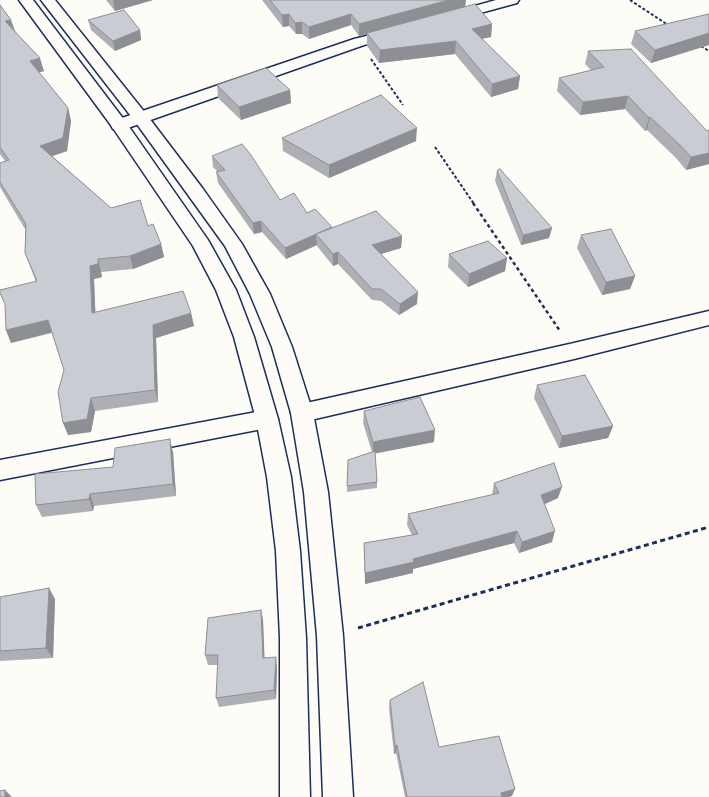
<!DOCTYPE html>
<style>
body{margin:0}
canvas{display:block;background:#fdfcf7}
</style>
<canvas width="709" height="797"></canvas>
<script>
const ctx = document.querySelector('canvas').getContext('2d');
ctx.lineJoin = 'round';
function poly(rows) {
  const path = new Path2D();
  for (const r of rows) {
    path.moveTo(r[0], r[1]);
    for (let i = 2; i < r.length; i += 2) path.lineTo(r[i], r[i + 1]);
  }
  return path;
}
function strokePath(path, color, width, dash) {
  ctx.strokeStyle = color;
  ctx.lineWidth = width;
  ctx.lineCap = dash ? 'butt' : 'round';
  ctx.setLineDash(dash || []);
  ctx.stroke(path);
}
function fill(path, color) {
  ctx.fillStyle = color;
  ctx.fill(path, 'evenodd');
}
const pathFar2 = poly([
 [630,0,668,25],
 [701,46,709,51],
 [371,59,403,105],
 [435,147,474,204]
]);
const pathFar1 = poly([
 [473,203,560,331]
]);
const path = poly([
 [358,628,709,527]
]);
const minor = poly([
 [496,0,519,0,517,3,451,21,446,20,444,17,446,14,496,0],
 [395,29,400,30,402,33,400,36,364,45,125,129,119,130,113,129,111,125,113,121,354,39,395,29],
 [709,311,709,325,574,359,302,422,294,419,291,413,294,407,302,404,574,343,709,311],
 [267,410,275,413,278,419,275,425,267,428,0,480,0,460,267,410]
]);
const highway = poly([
 [19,0,33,0,125,121,208,240,236,290,254,337,278,419,291,477,300,551,306,638,310,797,280,797,280,638,276,551,267,477,256,419,234,337,216,290,193,246,113,128,19,0],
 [41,0,55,0,146,114,203,189,242,244,270,294,292,347,313,413,328,492,343,636,353,797,323,797,317,636,304,492,291,413,272,347,250,294,225,246,134,120,41,0]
]);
const wall = poly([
 [106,0,153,0,115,11],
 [262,0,466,0,465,6,492,24,491,37,482,39,520,76,518,89,491,97,455,54,379,63,367,46,367,34,359,36,351,25,309,39,302,34,296,34,289,26,283,27],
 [0,5,11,20,15,31,44,71,39,72,68,108,71,121,67,151,52,156,111,208,148,226,161,244,164,257,133,269,101,272,102,277,94,279,95,312,191,313,194,326,156,338,158,402,95,411,91,432,68,435,64,370,52,333,11,343,6,330,36,282,25,253,25,229,0,187,0,163,5,161,0,154],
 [709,14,709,45,651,63,631,44,635,31],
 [88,20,140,30,141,40,115,51,91,30],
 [588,51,707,131,709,130,709,164,686,170,676,158,647,130,645,131,625,109,580,115,557,91,559,78,591,70,585,64],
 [217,85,290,90,291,103,241,120,218,98],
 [282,138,416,141,329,178,283,151],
 [212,156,280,200,307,213,332,227,332,228,402,236,401,248,380,254,417,304,399,315,381,301,372,300,338,264,333,266,317,246,317,245,286,259,262,232,254,234,218,183,216,172,218,172,213,167],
 [497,171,552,228,549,238,521,245,495,181],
 [581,235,635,276,630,289,602,295,577,248],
 [449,254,507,258,505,271,468,287,448,267],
 [537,385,613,426,608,438,559,448,534,398],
 [364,411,434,442,375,453,377,482,377,488,347,492,348,460,372,452,363,423],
 [173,452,176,496,94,506,93,511,42,517,36,505,113,467],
 [494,483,558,498,545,504,552,542,519,553,514,543,413,569,413,573,365,584,364,543,412,535,407,525,408,514,492,495],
 [0,597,55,599,53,658,0,661],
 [261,610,263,620,264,658,277,667,276,699,219,707,216,698,218,665,208,665,205,655],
 [390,700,439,747,512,796,508,797,405,797,396,753,394,754,389,709]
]);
const shadedWall = poly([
 [113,0,153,0,115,11],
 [449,0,466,0,465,7,359,36,359,24],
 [289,14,289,26,283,27,282,15],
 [351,14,351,25,309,39,309,27],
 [11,20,15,32,5,21],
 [302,22,302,34,296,34,295,23],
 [492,24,491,37,470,41,472,29],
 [140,30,141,40,115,51,113,41],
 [709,33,709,45,651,63,655,50],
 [456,41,455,54,379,63,380,50],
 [40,58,44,71,34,74,30,61],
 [520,76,518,89,491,97,492,84],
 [290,90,291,103,241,120,239,107],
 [628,96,625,109,580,115,583,102],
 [68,108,71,121,67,151,44,159,40,146],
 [650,117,647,130,645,131,649,118],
 [417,128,416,141,329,178,329,165],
 [709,153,709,164,686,170,691,157],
 [261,221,262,232,254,234,253,223],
 [332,227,332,238,316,234,317,245,286,259,285,248],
 [552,228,549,238,521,245,523,235],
 [402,236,401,248,371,257,372,245],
 [161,244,164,257,133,269,130,256],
 [338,252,338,264,333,266,333,254],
 [507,258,505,271,468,287,469,274],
 [98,259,101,272,102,277,94,279,96,325,92,313,90,266],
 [635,276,630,289,602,295,606,282],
 [418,292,417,304,399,315,400,304],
 [191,313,194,326,156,338,158,402,155,390,153,325],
 [48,320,52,332,11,343,6,330],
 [91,398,95,411,91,432,68,435,63,423],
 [613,426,608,438,559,448,562,436],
 [435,430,434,442,373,454,373,442],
 [170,439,173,452,176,496,173,484],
 [562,487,558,498,538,507,541,495],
 [90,494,94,506,93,511,89,499],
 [517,531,514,543,413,569,413,573,365,584,365,573,413,559],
 [555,531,552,542,519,553,522,542],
 [49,588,55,599,53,658,46,648],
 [261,610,263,620,265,668,263,658],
 [276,657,277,667,276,699,274,690],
 [397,745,396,753,394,754,395,746],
 [515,789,512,796,508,797,499,797,501,793],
 [5,790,12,797,5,797]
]);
const building = poly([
 [270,0,449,0,359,24,351,14,309,27,302,22,295,23,289,14,282,15,270,0],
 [475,4,492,24,472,29,520,76,492,84,456,41,380,50,367,33,475,4],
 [0,5,11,20,5,21,40,58,30,61,68,108,63,138,40,146,111,208,140,200,148,226,153,224,161,244,130,256,98,259,98,264,90,266,92,313,183,291,191,313,153,325,155,390,91,398,87,419,63,423,58,392,64,370,48,320,6,330,5,304,0,293,0,290,37,281,25,253,26,224,0,182,0,163,9,160,0,147,0,5],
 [124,10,140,30,113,41,88,20,124,10],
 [709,14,709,33,655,50,635,31,709,14],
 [631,49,707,131,709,130,709,153,691,157,680,145,650,117,649,118,628,96,583,102,559,78,604,67,588,51,631,49],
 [266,68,290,90,239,107,217,85,266,68],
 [381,95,417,128,329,165,282,138,381,95],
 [242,144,251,155,280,200,294,193,307,213,315,209,332,227,285,248,261,221,253,223,216,172,225,170,212,156,242,144],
 [500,169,552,228,523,235,497,171,500,169],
 [376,211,402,236,372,245,418,292,400,304,381,289,372,289,338,252,333,254,316,234,376,211],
 [611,229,635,276,606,282,581,235,611,229],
 [488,241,507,258,469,274,449,254,488,241],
 [585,375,613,426,562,436,537,385,585,375],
 [420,397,435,430,373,442,364,411,420,397],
 [170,439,173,484,90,494,89,499,36,505,35,474,113,467,115,448,170,439],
 [375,451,377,482,347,486,348,460,375,451],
 [554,463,562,487,541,495,555,531,522,542,517,531,413,559,414,562,365,573,364,543,418,534,408,514,499,493,494,483,554,463],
 [49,588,46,648,0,651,0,597,49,588],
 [261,610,263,658,276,657,274,690,216,698,218,655,205,655,208,618,261,610],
 [423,682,439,747,499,736,515,789,501,793,502,797,407,797,397,745,395,746,390,700,423,682],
 [5,790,5,797,0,797,0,791,5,790]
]);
strokePath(minor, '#1b2f5e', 3);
strokePath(highway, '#1b2f5e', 3);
strokePath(pathFar2, '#1b2f5e', 2, [3, 2]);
strokePath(pathFar1, '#1b2f5e', 2.5, [3.5, 3]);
strokePath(path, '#1b2f5e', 3, [5, 3.5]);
fill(minor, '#fdfcf7');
fill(highway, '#fdfcf7');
fill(wall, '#adafb5');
fill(shadedWall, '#8d8f94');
fill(building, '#c9ccd3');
strokePath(building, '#8d8f94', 1);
</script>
